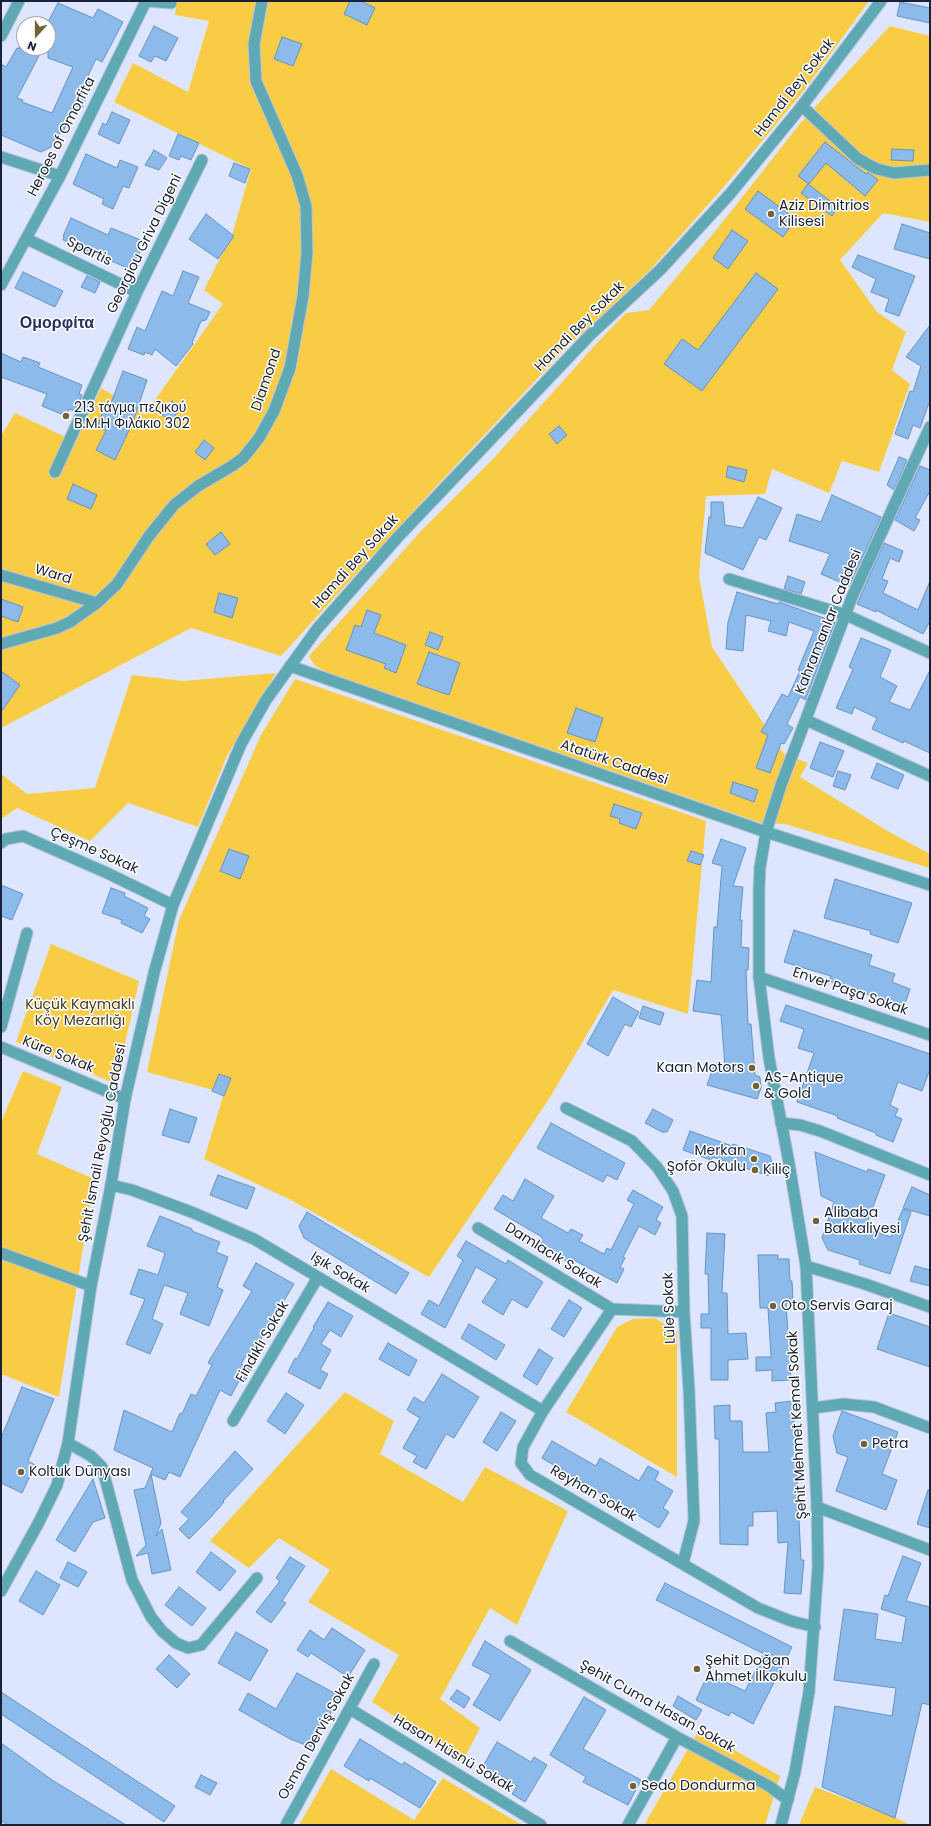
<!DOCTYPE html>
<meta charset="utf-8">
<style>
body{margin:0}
#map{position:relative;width:931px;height:1826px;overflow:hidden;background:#dde6fe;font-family:Poppins,sans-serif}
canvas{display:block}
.frame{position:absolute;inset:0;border:2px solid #1a2136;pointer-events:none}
.north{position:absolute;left:16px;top:16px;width:40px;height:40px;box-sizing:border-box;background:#fff;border:1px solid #a3a6af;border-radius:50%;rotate:201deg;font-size:11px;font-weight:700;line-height:16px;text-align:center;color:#1a2136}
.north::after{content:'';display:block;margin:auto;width:14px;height:18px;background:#746230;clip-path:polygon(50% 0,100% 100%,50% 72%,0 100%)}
</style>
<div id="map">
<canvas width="931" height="1826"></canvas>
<div class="frame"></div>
<div class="north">N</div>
</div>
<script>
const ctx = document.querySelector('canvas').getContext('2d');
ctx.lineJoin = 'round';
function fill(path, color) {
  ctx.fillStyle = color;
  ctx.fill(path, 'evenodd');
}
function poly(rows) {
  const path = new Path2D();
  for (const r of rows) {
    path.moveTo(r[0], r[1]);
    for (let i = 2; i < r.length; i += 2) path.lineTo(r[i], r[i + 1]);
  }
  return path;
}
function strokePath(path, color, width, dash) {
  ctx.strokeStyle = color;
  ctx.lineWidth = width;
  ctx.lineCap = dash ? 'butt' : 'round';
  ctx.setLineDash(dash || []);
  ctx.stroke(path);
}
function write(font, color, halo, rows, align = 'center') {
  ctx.font = font + ' Poppins,sans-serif';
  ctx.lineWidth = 3;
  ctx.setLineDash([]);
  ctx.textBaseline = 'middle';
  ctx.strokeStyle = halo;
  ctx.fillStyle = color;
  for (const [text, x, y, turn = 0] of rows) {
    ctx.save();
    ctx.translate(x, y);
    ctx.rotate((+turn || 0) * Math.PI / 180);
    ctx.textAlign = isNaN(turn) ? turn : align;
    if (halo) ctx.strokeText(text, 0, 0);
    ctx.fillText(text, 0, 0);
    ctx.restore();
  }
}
const green = poly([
 [177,1,869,1,805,89,728,182,651,269,565,349,430,493,281,656,191,628,3,727,1,726,1,436,15,413,76,442,101,388,145,414,223,304,204,290,233,232,251,169,114,102,133,63,188,92,209,21,175,15],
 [890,26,930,36,930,222,883,213,840,260,877,312,906,332,892,370,910,384,879,472,842,461,829,493,772,469,765,494,706,496,699,576,712,647,784,754,808,763,800,777,891,833,930,854,930,868,785,824,761,823,326,672,314,665,309,656,421,531,493,459,597,343,626,313,649,310,717,229,803,120],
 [276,673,227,756,198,827,128,803,90,841,17,808,1,819,1,774,27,794,95,788,132,675,183,681],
 [295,679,706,821,688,1014,613,990,549,1099,429,1277,291,1200,204,1159,224,1093,147,1072,179,920,261,735],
 [51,944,139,981,116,1084,16,1042],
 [23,1071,62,1087,37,1154,94,1179,59,1397,1,1374,1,1122],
 [655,1318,677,1332,677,1477,566,1412,617,1327,633,1319],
 [345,1392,394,1421,380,1454,463,1502,485,1467,568,1511,517,1625,490,1608,440,1699,480,1728,463,1761,372,1702,399,1655,308,1602,330,1570,279,1538,249,1568,210,1541],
 [699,1730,780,1776,765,1825,644,1825],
 [331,1769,414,1820,443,1778,522,1825,299,1825],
 [815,1787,901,1820,910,1825,799,1825]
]);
const building = poly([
 [350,1,361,1,375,8,367,25,344,14,350,1],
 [900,2,930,8,930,23,897,16,900,2],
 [58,3,93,18,98,9,123,22,102,62,96,59,86,80,93,83,82,108,74,105,64,130,62,129,59,135,57,134,51,147,41,152,1,135,1,64,6,67,17,48,43,48,17,98,23,100,22,102,52,113,73,67,48,58,48,22,58,3],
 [154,26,178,38,166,61,155,56,151,62,139,56,154,26],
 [282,37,302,44,293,66,274,59,282,37],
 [112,112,130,120,119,144,98,134,103,123,106,125,112,112],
 [178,134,199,143,191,160,181,156,179,160,169,156,178,134],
 [825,142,866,174,868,172,878,180,865,196,826,163,809,184,798,176,825,142],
 [892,149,914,150,913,161,891,160,892,149],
 [154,150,167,158,159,170,145,165,154,150],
 [86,154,117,168,120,160,138,167,129,188,123,186,113,209,102,204,104,199,73,184,86,154],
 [234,163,250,169,245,183,229,176,234,163],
 [808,184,838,207,832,216,801,193,808,184],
 [758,191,796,219,783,237,745,209,758,191],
 [206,214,234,236,218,259,189,239,206,214],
 [71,218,108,235,111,228,143,241,139,250,141,250,130,269,63,240,64,237,63,236,71,218],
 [902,224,930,233,930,259,894,249,902,224],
 [732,230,748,241,728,269,713,258,732,230],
 [858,255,915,276,899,316,885,311,889,299,871,292,876,279,852,267,858,255],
 [183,271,199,277,188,303,210,312,206,320,201,321,192,343,193,344,176,366,155,349,152,355,145,352,144,355,128,349,137,327,145,331,162,291,173,296,183,271],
 [23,272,63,291,55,307,15,288,23,272],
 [756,273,778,289,702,391,664,364,682,339,698,350,756,273],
 [87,276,100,282,95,293,81,287,87,276],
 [930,325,930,400,920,428,913,425,908,439,895,434,910,391,913,392,921,366,906,357,930,325],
 [1,353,21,362,23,357,40,363,38,367,82,385,79,394,82,395,75,411,69,409,66,416,42,406,47,394,1,377,1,353],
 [123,371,147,380,133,422,115,460,96,450,106,431,97,427,104,409,108,411,123,371],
 [172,401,181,408,171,421,162,415,172,401],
 [559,426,567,435,557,444,549,434,559,426],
 [204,440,214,448,205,460,195,452,204,440],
 [899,457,907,460,894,490,887,485,899,457],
 [728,466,747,470,744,482,726,477,728,466],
 [920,466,930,470,930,491,915,518,920,520,914,531,895,520,920,466],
 [73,484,97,495,91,509,67,499,73,484],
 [832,495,881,517,849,586,821,574,830,554,789,541,797,514,821,522,832,495],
 [758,497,782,508,766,540,759,537,743,570,705,553,709,517,711,517,711,502,723,502,725,525,743,528,758,497],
 [221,532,230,544,215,555,206,544,221,532],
 [884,543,903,551,899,562,890,558,882,579,888,581,883,593,918,610,930,581,930,621,923,634,876,610,876,612,857,604,884,543],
 [788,576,805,582,801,594,784,589,788,576],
 [737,592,778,604,779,602,835,622,806,698,806,700,800,697,787,724,793,728,784,744,781,743,770,773,756,768,768,735,761,732,782,694,788,697,800,671,798,670,814,631,789,622,786,636,768,631,771,621,746,615,743,651,726,649,728,622,737,592],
 [219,593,238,598,232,618,214,612,219,593],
 [1,599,23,607,18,622,1,616,1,599],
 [367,610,381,615,374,633,406,645,396,673,384,668,386,664,346,650,355,625,361,627,367,610],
 [430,632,443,637,438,650,425,645,430,632],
 [861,638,891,650,880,677,897,686,889,702,910,710,930,670,930,753,904,741,903,743,872,729,877,718,854,707,852,714,836,708,853,669,849,667,861,638],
 [429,652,460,663,449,695,417,684,429,652],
 [1,671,20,685,1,712,1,671],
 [576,708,603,718,595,742,567,733,576,708],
 [820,742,844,751,833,777,810,768,820,742],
 [877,763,904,775,898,789,871,778,877,763],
 [838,771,851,775,845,790,833,786,838,771],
 [733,782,758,790,754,802,730,793,733,782],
 [614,804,642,813,636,829,619,823,620,819,610,816,614,804],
 [721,839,746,848,733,886,743,887,740,920,742,920,741,947,749,948,748,970,746,970,748,1024,751,1024,755,1075,760,1077,761,1088,757,1099,707,1085,715,1063,725,1066,721,1015,693,1011,697,980,711,982,714,927,717,927,722,866,712,863,721,839],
 [229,849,249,856,240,879,220,871,229,849],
 [691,851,704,855,700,865,687,861,691,851],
 [835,879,912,903,898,943,870,934,871,931,824,918,835,879],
 [1,885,23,894,12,920,1,916,1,885],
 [111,888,125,893,124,896,148,908,144,916,150,919,142,933,121,923,122,920,102,913,111,888],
 [794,930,872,955,869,965,895,974,892,982,910,989,904,1007,829,981,831,976,784,962,794,930],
 [613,997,639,1012,631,1027,625,1024,608,1056,587,1044,613,997],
 [786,1005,930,1054,930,1069,922,1091,898,1082,890,1105,898,1109,895,1116,902,1119,893,1142,876,1135,876,1133,837,1118,838,1116,797,1102,814,1053,798,1048,804,1029,780,1021,786,1005],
 [643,1006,664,1013,660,1025,639,1018,643,1006],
 [219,1074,231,1078,224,1096,212,1091,219,1074],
 [170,1109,197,1118,189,1143,162,1135,170,1109],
 [653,1109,673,1120,667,1132,662,1132,645,1123,653,1109],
 [551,1123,625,1163,617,1180,607,1175,603,1182,537,1148,551,1123],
 [690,1131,732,1146,733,1144,770,1156,773,1166,769,1176,713,1157,711,1160,683,1150,690,1131],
 [815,1152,867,1172,868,1169,885,1175,865,1228,891,1237,903,1209,911,1212,890,1274,859,1264,860,1260,828,1250,822,1238,834,1202,821,1196,815,1152],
 [218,1175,255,1188,247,1209,210,1195,218,1175],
 [525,1179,554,1196,541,1218,568,1233,571,1229,583,1235,579,1241,604,1254,607,1248,611,1250,634,1204,627,1200,633,1190,663,1207,656,1220,661,1223,655,1235,639,1226,623,1257,625,1258,620,1267,624,1269,617,1283,570,1258,568,1262,537,1245,542,1237,494,1209,503,1195,513,1201,525,1179],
 [912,1187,930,1195,930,1216,903,1208,912,1187],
 [307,1212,409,1273,396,1294,304,1238,299,1226,307,1212],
 [160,1216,192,1229,192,1231,220,1242,216,1252,228,1257,217,1287,223,1290,209,1326,180,1314,188,1293,164,1285,152,1319,163,1324,150,1354,126,1344,145,1299,130,1294,139,1269,158,1275,165,1253,147,1246,160,1216],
 [707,1233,725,1234,722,1293,727,1293,728,1334,746,1333,748,1359,728,1360,728,1380,711,1380,711,1328,701,1328,701,1314,709,1314,708,1274,705,1274,707,1233],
 [466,1241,506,1264,508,1260,543,1282,527,1308,512,1299,503,1315,482,1302,497,1279,476,1267,445,1328,421,1314,429,1300,439,1306,463,1260,457,1256,466,1241],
 [758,1255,778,1255,778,1259,789,1259,790,1281,792,1281,793,1303,786,1303,791,1380,772,1381,772,1370,756,1371,756,1357,771,1357,768,1308,760,1308,758,1255],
 [256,1263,294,1284,252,1354,248,1352,241,1364,251,1370,244,1383,239,1381,231,1396,220,1390,180,1477,169,1472,165,1480,151,1474,161,1523,156,1536,162,1529,171,1570,152,1574,148,1553,136,1556,146,1545,134,1490,145,1488,153,1468,114,1450,124,1410,172,1432,180,1413,182,1414,191,1394,196,1396,212,1365,208,1363,209,1361,252,1291,243,1286,256,1263],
 [915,1266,930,1270,930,1286,910,1281,915,1266],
 [569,1300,582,1308,564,1337,551,1329,569,1300],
 [328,1302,353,1316,341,1337,330,1330,321,1344,331,1350,320,1370,328,1374,320,1389,288,1372,295,1358,297,1359,314,1328,313,1327,328,1302],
 [889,1313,930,1327,930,1367,877,1349,889,1313],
 [469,1324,505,1345,496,1360,461,1338,469,1324],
 [388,1343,417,1360,409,1376,379,1359,388,1343],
 [539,1349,553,1358,537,1385,523,1376,539,1349],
 [442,1374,479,1397,454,1438,446,1434,426,1469,413,1462,417,1456,403,1448,420,1418,407,1410,414,1397,424,1403,442,1374],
 [22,1387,54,1399,28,1461,35,1465,22,1493,1,1483,1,1438,22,1387],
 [286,1393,304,1405,285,1434,267,1421,286,1393],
 [793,1401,801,1560,804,1560,801,1594,784,1593,788,1542,778,1543,777,1511,753,1512,753,1526,748,1526,748,1545,720,1544,719,1439,715,1439,714,1406,730,1405,730,1421,742,1421,743,1452,769,1452,766,1413,776,1412,775,1403,793,1401],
 [842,1411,898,1432,882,1474,897,1480,886,1510,836,1491,848,1457,837,1453,833,1436,842,1411],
 [501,1412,516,1421,497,1451,483,1442,501,1412],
 [552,1441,596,1466,600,1458,639,1481,648,1466,659,1472,655,1480,673,1491,663,1508,669,1512,659,1528,542,1458,552,1441],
 [235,1451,253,1469,223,1501,224,1502,210,1518,189,1539,179,1529,189,1519,181,1512,235,1451],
 [93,1479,105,1518,93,1522,75,1552,56,1540,93,1479],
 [928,1490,930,1490,930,1528,917,1524,928,1490],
 [211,1552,236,1571,220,1591,196,1572,211,1552],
 [903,1556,921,1563,906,1601,930,1607,930,1705,922,1703,895,1818,822,1787,835,1706,892,1716,896,1688,834,1680,844,1609,878,1614,875,1639,902,1643,906,1617,881,1609,885,1595,888,1596,903,1556],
 [290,1557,305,1566,282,1601,286,1603,271,1623,256,1612,280,1581,276,1578,290,1557],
 [68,1562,87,1572,78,1587,60,1578,68,1562],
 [36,1571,60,1585,43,1615,19,1601,36,1571],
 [665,1583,792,1647,753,1724,731,1712,729,1716,696,1700,708,1674,745,1691,764,1654,656,1600,665,1583],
 [179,1587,206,1608,192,1626,165,1605,179,1587],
 [332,1628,365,1650,348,1677,311,1653,308,1657,297,1650,310,1630,324,1640,332,1628],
 [236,1632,268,1650,250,1681,218,1663,236,1632],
 [485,1641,531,1670,500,1721,473,1705,491,1675,472,1665,485,1641],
 [169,1655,190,1674,177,1688,156,1669,169,1655],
 [297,1673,340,1696,325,1723,322,1721,311,1747,290,1739,239,1710,248,1693,276,1709,297,1673],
 [457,1690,470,1698,464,1708,450,1699,457,1690],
 [1,1692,175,1806,164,1822,1,1714,1,1692],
 [678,1696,702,1710,696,1720,673,1706,678,1696],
 [584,1697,606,1710,583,1749,641,1780,628,1805,583,1782,586,1777,550,1755,584,1697],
 [360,1739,402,1765,404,1762,436,1782,420,1808,370,1778,369,1781,344,1766,360,1739],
 [497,1742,531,1762,534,1757,547,1765,525,1802,512,1794,517,1786,483,1766,497,1742],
 [1,1743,52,1780,126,1825,8,1825,1,1821,1,1743],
 [201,1775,217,1783,210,1795,195,1787,201,1775]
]);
const minor = poly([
 [146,1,171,3],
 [1,36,19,1],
 [802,106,857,158,867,164,877,169,894,173,930,170],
 [1,157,60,176],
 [27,239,137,292],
 [1,285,60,176,146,1],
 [55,472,137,292,202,160],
 [1,575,97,603],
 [729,579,846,615,930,653],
 [1,644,57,628,70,622,97,603,117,584,149,536,174,505,198,486,232,466,243,458,259,438,274,411,290,368,303,296,307,253,306,206,297,175,256,81,254,44,262,1],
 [290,666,766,832,781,785,852,597,930,427],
 [806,720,930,776],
 [1,843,6,839,23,836,107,873,173,905],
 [759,977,930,1035],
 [1,1027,27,933],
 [1,1047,125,1099],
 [566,1108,632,1141,657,1167,673,1191,682,1216,684,1312,689,1390,694,1521,683,1563],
 [781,1123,800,1125,820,1131,930,1175],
 [111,1185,132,1190,194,1213,254,1239,543,1411],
 [478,1228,612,1309,684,1312],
 [1,1253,91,1286],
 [806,1266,865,1284,930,1307],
 [612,1309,543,1411,523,1447,521,1463,530,1475,758,1608,791,1621,815,1627],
 [813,1408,843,1404,874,1407,930,1428],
 [233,1421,318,1277],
 [68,1443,91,1456,102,1467,132,1580,151,1617,162,1631,176,1643,188,1648,201,1645,257,1578],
 [817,1507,930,1550],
 [510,1641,677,1737,769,1786,788,1800],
 [350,1709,541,1825],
 [286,1825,374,1664],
 [628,1825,677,1737]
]);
const tertiary = poly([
 [1,1591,39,1522,57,1485,68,1443,91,1286,111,1185,125,1099,154,973,173,905,241,744,266,700,317,629,398,537,590,335,660,270,730,194,802,106,881,1],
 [781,1825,795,1772,809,1692,818,1567,817,1507,806,1266,789,1163,769,1058,759,977,759,889,760,867,766,832,930,885]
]);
const markers = [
 [771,214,4,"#746230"],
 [66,416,4,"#746230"],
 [752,1068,4,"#746230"],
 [756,1086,4,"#746230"],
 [754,1159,4,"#746230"],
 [755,1170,4,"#746230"],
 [816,1221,4,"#746230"],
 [773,1306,4,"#746230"],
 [864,1444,4,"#746230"],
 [21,1472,4,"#746230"],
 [697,1669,4,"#746230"],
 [633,1786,4,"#746230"]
];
const streetNames = [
 ["Hamdi Bey Sokak",795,88,-52],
 ["Heroes of Omorfita",62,137,-63],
 ["Georgiou Griva Digeni",145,244,-64],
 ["Spartis",89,252,26],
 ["Hamdi Bey Sokak",580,327,-45],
 ["Diamond",267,380,-71],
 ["Hamdi Bey Sokak",356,562,-48],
 ["Ward",53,575,17],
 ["Kahramanlar Caddesi",829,622,-68],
 ["Atatürk Caddesi",614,763,19],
 ["Çeşme Sokak",94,851,24],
 ["Enver Paşa Sokak",850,992,19],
 ["Küre Sokak",58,1055,22],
 ["Şehit İsmail Reyoğlu Caddesi",103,1143,-79],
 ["Damlacık Sokak",553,1256,32],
 ["Işık Sokak",340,1273,31],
 ["Lüle Sokak",670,1308,-92],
 ["Findıklı Sokak",263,1342,-60],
 ["Şehit Mehmet Kemal Sokak",798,1425,-93],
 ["Reyhan Sokak",593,1494,30],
 ["Şehit Cuma Hasan Sokak",657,1707,29],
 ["Osman Derviş Sokak",317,1737,-61],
 ["Hasan Hüsnü Sokak",453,1754,31]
];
const poiNames = [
 ["Aziz Dimitrios",779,206],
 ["Kilisesi",779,222],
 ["213 τάγμα πεζικού",74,408],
 ["B.M.H Φιλάκιο 302",74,424],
 ["Kaan Motors",744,1068,"right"],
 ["AS-Antique",764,1078],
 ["& Gold",764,1094],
 ["Merkan",746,1151,"right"],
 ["Şoför Okulu",746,1167,"right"],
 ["Kiliç",763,1170],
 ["Alibaba",824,1213],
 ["Bakkaliyesi",824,1229],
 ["Oto Servis Garaj",781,1306],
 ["Petra",872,1444],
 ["Koltuk Dünyası",29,1472],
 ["Şehit Doğan",705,1661],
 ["Ahmet İlkokulu",705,1677],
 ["Sedo Dondurma",641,1786]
];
const parkNames = [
 ["Küçük Kaymaklı",80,1005],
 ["Köy Mezarlığı",80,1021]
];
const quarterNames = [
 ["Ομορφίτα",57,324]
];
fill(green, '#f9cc46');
fill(building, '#8cbaea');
strokePath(building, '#6793c1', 1);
strokePath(minor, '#bac3da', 13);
strokePath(tertiary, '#bac3da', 13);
strokePath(minor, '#5fa9b5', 11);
strokePath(tertiary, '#5fa9b5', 11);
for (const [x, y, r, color] of markers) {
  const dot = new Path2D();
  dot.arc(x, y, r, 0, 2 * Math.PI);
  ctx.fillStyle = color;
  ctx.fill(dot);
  strokePath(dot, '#fff', 1.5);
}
write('14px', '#1a2136', '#fff', streetNames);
write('14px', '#1a2136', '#fff', poiNames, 'left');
write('14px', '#443b23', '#fff', parkNames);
write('bold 16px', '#253261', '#fff', quarterNames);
</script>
